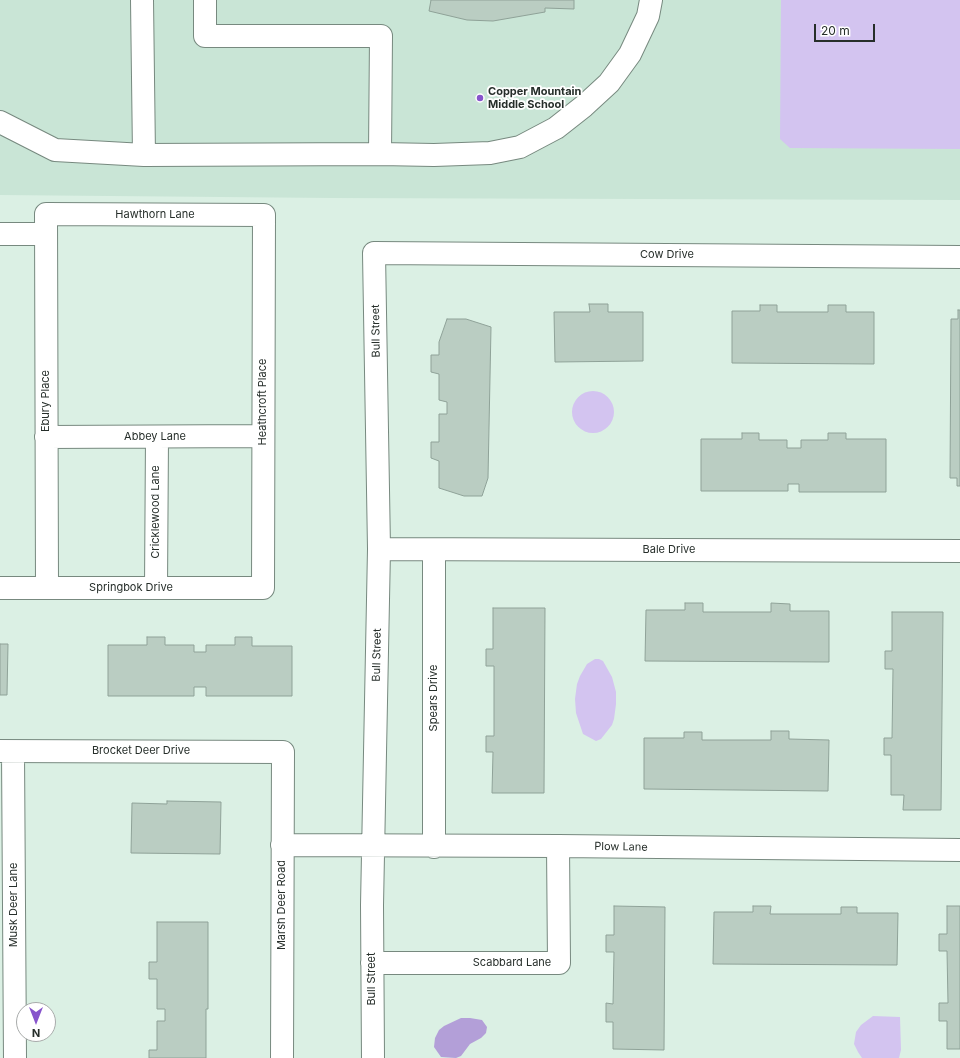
<!DOCTYPE html>
<style>
body{margin:0}
#map{position:relative;width:960px;height:1058px;overflow:hidden;background:#dbf0e4;font-family:Inter,sans-serif}
canvas{display:block}
.north{position:absolute;left:16px;top:1002px;width:40px;height:40px;box-sizing:border-box;background:#fff;border:1px solid #a8abaa;border-radius:50%;rotate:180deg;font-size:11px;font-weight:700;line-height:16px;text-align:center;color:#262e2a}
.north::after{content:'';display:block;margin:auto;width:14px;height:18px;background:#8754cc;clip-path:polygon(50% 0,100% 100%,50% 72%,0 100%)}
.scale{position:absolute;left:814px;top:24px;width:61px;height:18px;box-sizing:border-box;border:2px solid #262e2a;border-top:0;padding-left:5px;font-size:12px;line-height:14px;white-space:nowrap;color:#262e2a;-webkit-text-stroke:3px #fff;paint-order:stroke}
</style>
<div id="map">
<canvas width="960" height="1058"></canvas>
<div class="north">N</div>
<div class="scale">20 m</div>
</div>
<script>
const ctx = document.querySelector('canvas').getContext('2d');
ctx.lineJoin = 'round';
function fill(path, color) {
  ctx.fillStyle = color;
  ctx.fill(path, 'evenodd');
}
function poly(rows) {
  const path = new Path2D();
  for (const r of rows) {
    if (r.length === 3) {
      path.moveTo(r[0] + r[2], r[1]);
      path.arc(r[0], r[1], r[2], 0, 2 * Math.PI);
      continue;
    }
    path.moveTo(r[0], r[1]);
    for (let i = 2; i < r.length; i += 2) path.lineTo(r[i], r[i + 1]);
  }
  return path;
}
function strokePath(path, color, width, dash) {
  ctx.strokeStyle = color;
  ctx.lineWidth = width;
  ctx.lineCap = dash ? 'butt' : 'round';
  ctx.setLineDash(dash || []);
  ctx.stroke(path);
}
function write(font, color, halo, rows, align = 'center') {
  ctx.font = font + ' Inter,sans-serif';
  ctx.lineWidth = 3.5;
  ctx.setLineDash([]);
  ctx.textBaseline = 'middle';
  ctx.strokeStyle = halo;
  ctx.fillStyle = color;
  for (const [text, x, y, turn = 0] of rows) {
    ctx.save();
    ctx.translate(x, y);
    ctx.rotate((+turn || 0) * Math.PI / 180);
    ctx.textAlign = isNaN(turn) ? turn : align;
    if (halo) ctx.strokeText(text, 0, 0);
    ctx.fillText(text, 0, 0);
    ctx.restore();
  }
}
const built = poly([
 [0,0,960,0,960,200,332,198,0,195]
]);
const green = poly([
 [781,0,960,0,960,149,790,148,780,139],
 [593,412,21],
 [595,659,599,659,603,661,612,677,616,692,616,704,614,719,612,725,601,739,596,741,583,734,576,713,575,699,577,684,580,676,587,664],
 [873,1016,900,1017,901,1050,899,1058,862,1058,858,1052,854,1044,856,1032,861,1025]
]);
const water = poly([
 [461,1018,470,1018,482,1020,487,1027,486,1033,481,1038,470,1044,461,1056,456,1058,441,1057,434,1047,435,1038,439,1030,444,1026]
]);
const building = poly([
 [431,0,574,0,574,9,545,8,545,12,493,21,467,20,429,11,431,0],
 [589,304,608,304,608,312,643,312,643,361,555,362,554,312,590,312,589,304],
 [760,305,777,305,777,312,828,312,828,305,846,305,846,312,874,312,874,364,732,363,732,311,760,311,760,305],
 [958,310,960,310,960,486,957,486,957,478,950,478,951,319,958,319,958,310],
 [447,319,466,319,491,327,488,478,482,496,464,496,439,488,439,461,431,458,431,442,439,442,439,414,447,414,447,402,439,400,439,374,431,372,431,355,439,355,439,342,447,319],
 [742,433,759,433,759,440,787,440,787,448,801,448,801,440,828,440,828,433,846,433,846,439,886,439,886,492,799,492,799,484,788,484,788,491,701,491,701,439,742,439,742,433],
 [685,603,703,603,703,612,771,612,771,603,790,604,790,611,829,611,829,662,645,661,646,610,685,610,685,603],
 [493,608,545,608,544,793,492,793,493,752,486,752,486,736,494,736,494,666,486,666,486,649,493,649,493,608],
 [892,612,943,612,941,810,903,810,904,795,891,795,891,755,884,755,884,738,892,738,893,669,885,669,885,651,892,651,892,612],
 [147,637,165,637,165,645,194,645,194,652,206,652,206,645,235,645,235,637,252,637,252,646,292,646,292,696,206,696,206,687,194,687,194,696,108,696,108,645,147,645,147,637],
 [0,644,8,644,7,695,0,695,0,644],
 [771,731,789,731,789,739,829,740,828,791,644,789,644,738,684,738,684,732,702,732,702,740,771,740,771,731],
 [167,801,221,802,220,854,131,853,132,803,167,804,167,801],
 [614,906,665,907,664,1050,613,1049,613,1022,606,1022,606,1003,613,1004,614,952,606,952,606,935,614,935,614,906],
 [753,906,771,906,770,914,841,914,841,907,857,907,857,913,898,913,897,965,713,964,714,912,753,912,753,906],
 [947,906,960,906,960,1049,947,1049,947,1021,939,1021,939,1003,948,1003,947,951,939,951,939,934,947,934,947,906],
 [157,922,208,922,208,1009,206,1009,206,1058,149,1058,149,1050,157,1050,157,1021,165,1021,165,1009,157,1009,157,979,149,979,149,962,157,962,157,922]
]);
const minor = poly([
 [0,122,55,150,144,155,142,0],
 [380,154,434,155,490,153,520,147,556,128,584,106,609,83,630,54,648,16,651,0],
 [144,155,380,154,381,36,205,36,205,0],
 [0,234,46,234],
 [46,437,263,436],
 [379,549,960,551],
 [434,550,434,847],
 [0,588,263,588,264,215,46,214,47,588],
 [156,588,157,437],
 [0,751,283,752,282,1058],
 [13,752,15,1058],
 [282,845,558,846,960,850],
 [372,963,559,963,558,846],
 [373,1058,372,905,379,549,374,253,960,257]
]);
const markers = [
 [480,98,4,"#8754cc"]
];
const poiNames = [
 ["Copper Mountain",488,92],
 ["Middle School",488,105]
];
const streetNames = [
 ["Hawthorn Lane",155,215],
 ["Cow Drive",667,255],
 ["Bull Street",376,331,-91],
 ["Ebury Place",46,401,-90],
 ["Heathcroft Place",263,402,-90],
 ["Abbey Lane",155,437],
 ["Cricklewood Lane",156,512,-90],
 ["Bale Drive",669,550],
 ["Springbok Drive",131,588],
 ["Bull Street",377,655,-89],
 ["Spears Drive",434,698,-90],
 ["Brocket Deer Drive",141,751],
 ["Plow Lane",621,847,1],
 ["Musk Deer Lane",14,905,-90],
 ["Marsh Deer Road",282,905,-90],
 ["Scabbard Lane",512,963],
 ["Bull Street",372,979,-90]
];
fill(built, '#c9e5d6');
fill(green, '#d3c4f0');
fill(water, '#b39fd8');
fill(building, '#bacdc2');
strokePath(building, '#8fa298', 1);
strokePath(minor, '#77897f', 24);
strokePath(minor, '#fff', 22);
for (const [x, y, r, color] of markers) {
  const dot = new Path2D();
  dot.arc(x, y, r, 0, 2 * Math.PI);
  ctx.fillStyle = color;
  ctx.fill(dot);
  strokePath(dot, '#fff', 1.5);
}
write('bold 11px', '#262e2a', '#fff', poiNames, 'left');
write('11px', '#262e2a', '#fff', streetNames);
</script>
